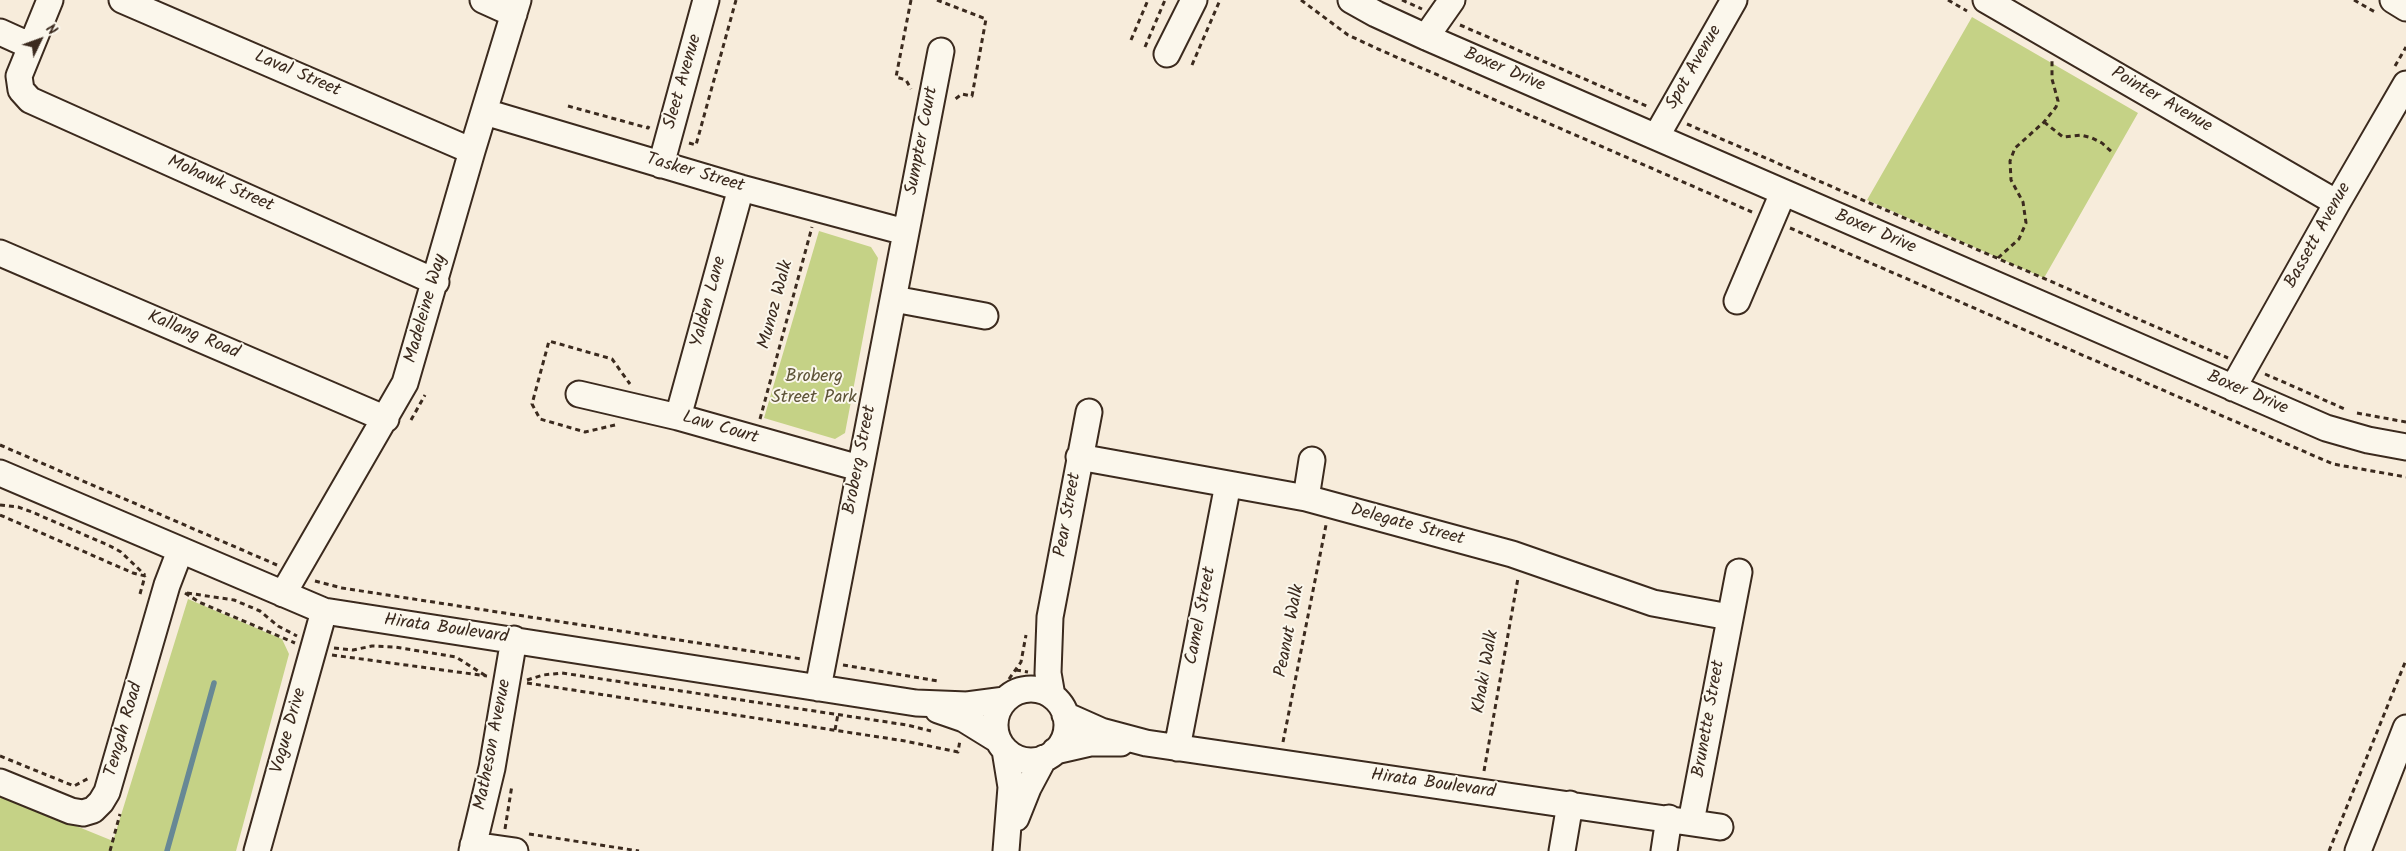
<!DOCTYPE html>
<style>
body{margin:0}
#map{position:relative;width:2406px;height:851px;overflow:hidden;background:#f7ecdb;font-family:Kalam,sans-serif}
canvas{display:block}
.north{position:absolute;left:15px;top:15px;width:50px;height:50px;-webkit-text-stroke:4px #fbf7ec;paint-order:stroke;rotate:48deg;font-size:14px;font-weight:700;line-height:20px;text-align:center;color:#3b2a1e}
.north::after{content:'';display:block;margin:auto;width:18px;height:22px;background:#3b2a1e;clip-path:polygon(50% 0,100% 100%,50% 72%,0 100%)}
</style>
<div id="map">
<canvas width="2406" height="851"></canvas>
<div class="north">N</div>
</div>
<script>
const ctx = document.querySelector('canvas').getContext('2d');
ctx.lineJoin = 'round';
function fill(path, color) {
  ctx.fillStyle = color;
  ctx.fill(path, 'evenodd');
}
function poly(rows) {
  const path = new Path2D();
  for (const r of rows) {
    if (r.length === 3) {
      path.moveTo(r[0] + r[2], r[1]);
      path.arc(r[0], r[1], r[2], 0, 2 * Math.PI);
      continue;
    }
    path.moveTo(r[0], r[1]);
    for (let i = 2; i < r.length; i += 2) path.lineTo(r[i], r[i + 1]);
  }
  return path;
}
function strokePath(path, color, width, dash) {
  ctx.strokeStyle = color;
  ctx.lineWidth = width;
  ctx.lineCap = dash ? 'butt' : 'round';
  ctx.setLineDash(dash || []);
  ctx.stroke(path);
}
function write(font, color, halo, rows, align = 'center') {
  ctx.font = font + ' Kalam,sans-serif';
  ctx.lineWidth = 4;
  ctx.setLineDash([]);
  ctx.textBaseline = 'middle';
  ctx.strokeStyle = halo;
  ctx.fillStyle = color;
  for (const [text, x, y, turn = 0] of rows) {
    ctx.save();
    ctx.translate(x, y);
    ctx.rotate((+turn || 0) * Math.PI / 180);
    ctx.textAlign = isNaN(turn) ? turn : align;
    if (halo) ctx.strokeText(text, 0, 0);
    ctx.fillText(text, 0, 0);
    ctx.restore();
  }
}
const green = poly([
 [1972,17,2138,113,2044,278,1867,200],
 [819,231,871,247,878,258,845,433,835,439,764,418],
 [188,599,282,639,289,654,236,851,0,851,0,795,113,841]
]);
const stream = poly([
 [167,851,214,683]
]);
const path = poly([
 [911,0,896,77,906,80,911,89],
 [937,0,986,19,972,96,962,94,954,100],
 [1301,0,1348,35,1378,49,1752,212],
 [1402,0,1422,9],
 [1948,0,1967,11],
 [2354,0,2375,12],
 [1460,25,1649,107],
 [1131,40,1148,0],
 [1145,47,1165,0],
 [1192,65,1220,0],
 [2395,66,2406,47],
 [568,106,648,128,649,126],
 [2044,122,2063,137,2081,135,2092,138,2102,143,2113,153],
 [1687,124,2228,358],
 [689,143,696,145,736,0],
 [1790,228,2333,464,2406,477],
 [1998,258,2019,239,2026,223,2023,202,2011,180,2010,161,2015,148,2044,122,2056,107,2058,101,2052,79,2052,61],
 [2265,374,2347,410],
 [2357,413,2406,422],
 [760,419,812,227],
 [411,420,425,395],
 [615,425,585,432,540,419,532,404,549,341,612,359,630,384],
 [0,445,277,565],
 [0,505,18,507,32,512,110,546,121,552,145,575],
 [0,515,133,573,149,577],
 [315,581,342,588,802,659],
 [185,593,199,602,295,643],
 [187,593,234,600,260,611,278,626,297,636],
 [140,594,145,576],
 [334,648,353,650,372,646,395,647,456,657,486,676],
 [332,655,487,676],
 [843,665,938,681],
 [1016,670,1028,672],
 [1009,679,1021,662,1026,635],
 [527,680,543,675,562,673,907,725,931,731],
 [527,683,905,741,958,752,960,740],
 [835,730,838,714],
 [1283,742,1326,525],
 [0,756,74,786,89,778],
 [1484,771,1518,578],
 [505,829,512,785],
 [529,834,639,851],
 [110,851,120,814],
 [2329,851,2406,660]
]);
const minor = poly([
 [50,0,19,76,21,90,30,100,436,282],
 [122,0,472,151],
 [483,0,514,14],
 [1351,0,1376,14,1426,37,2326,428,2368,440,2406,447],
 [1986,0,2337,203],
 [2393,0,2406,8],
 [0,32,31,46],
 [1426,37,1452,0],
 [1167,54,1194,0],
 [485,112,741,188,905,232],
 [1656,137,1734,0],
 [661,165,706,0],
 [0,253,386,419],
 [894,299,985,316],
 [1737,301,1783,193],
 [2233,388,2337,203,2406,84],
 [579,394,678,417,859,468],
 [678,417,741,188],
 [1079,457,1306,498,1512,554,1653,603,1729,617],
 [0,473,324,611,916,703,967,705,1005,700],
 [1306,498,1312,460],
 [283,594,405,383,472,151,518,0],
 [818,688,941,51],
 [1031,725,36],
 [1052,696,1048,673,1050,617,1089,412],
 [938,710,964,719,998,740],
 [1065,715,1101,731,1146,743,1720,827],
 [1177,748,1228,484],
 [1005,750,1011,787,1006,851],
 [1055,751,1090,743,1121,743],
 [0,782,71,811,83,813,93,810,101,802,107,792,167,585,180,551],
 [1016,818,1028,788,1044,758],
 [1691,822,1739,572],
 [473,845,515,851],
 [257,851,324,611],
 [472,851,492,768,514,639],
 [1562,851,1570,804],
 [1664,851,1669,818],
 [2358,851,2406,728]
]);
const streetNames = [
 ["Spot Avenue",1695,68,-60],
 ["Boxer Drive",1504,71,23],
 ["Laval Street",297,75,23],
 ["Sleet Avenue",684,82,-74],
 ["Pointer Avenue",2161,101,30],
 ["Sumpter Court",923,141,-79],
 ["Tasker Street",695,174,16],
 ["Mohawk Street",220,185,24],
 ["Boxer Drive",1875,233,23],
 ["Bassett Avenue",2319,236,-61],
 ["Yalden Lane",710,302,-75],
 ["Munoz Walk",777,305,-75],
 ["Madeleine Way",427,309,-74],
 ["Kallang Road",193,336,23],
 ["Boxer Drive",2247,394,23],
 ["Law Court",720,429,16],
 ["Broberg Street",861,460,-79],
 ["Pear Street",1069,515,-80],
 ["Delegate Street",1407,526,15],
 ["Camel Street",1202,616,-79],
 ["Hirata Boulevard",446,630,8],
 ["Peanut Walk",1291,631,-79],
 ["Khaki Walk",1487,672,-80],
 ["Brunette Street",1710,719,-80],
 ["Tengah Road",125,730,-74],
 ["Vogue Drive",290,731,-74],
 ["Matheson Avenue",494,745,-79],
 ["Hirata Boulevard",1433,785,8]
];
const parkNames = [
 ["Broberg",814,378],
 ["Street Park",814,399]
];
fill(green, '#c5d286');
strokePath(stream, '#678895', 5.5);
strokePath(minor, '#3b2a1e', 29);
strokePath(path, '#3b2a1e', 3, [5, 4]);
strokePath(minor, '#fbf7ec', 25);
write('18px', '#3b2a1e', '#fbf7ec', streetNames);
write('18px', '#5e5438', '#fbf7ec', parkNames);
</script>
